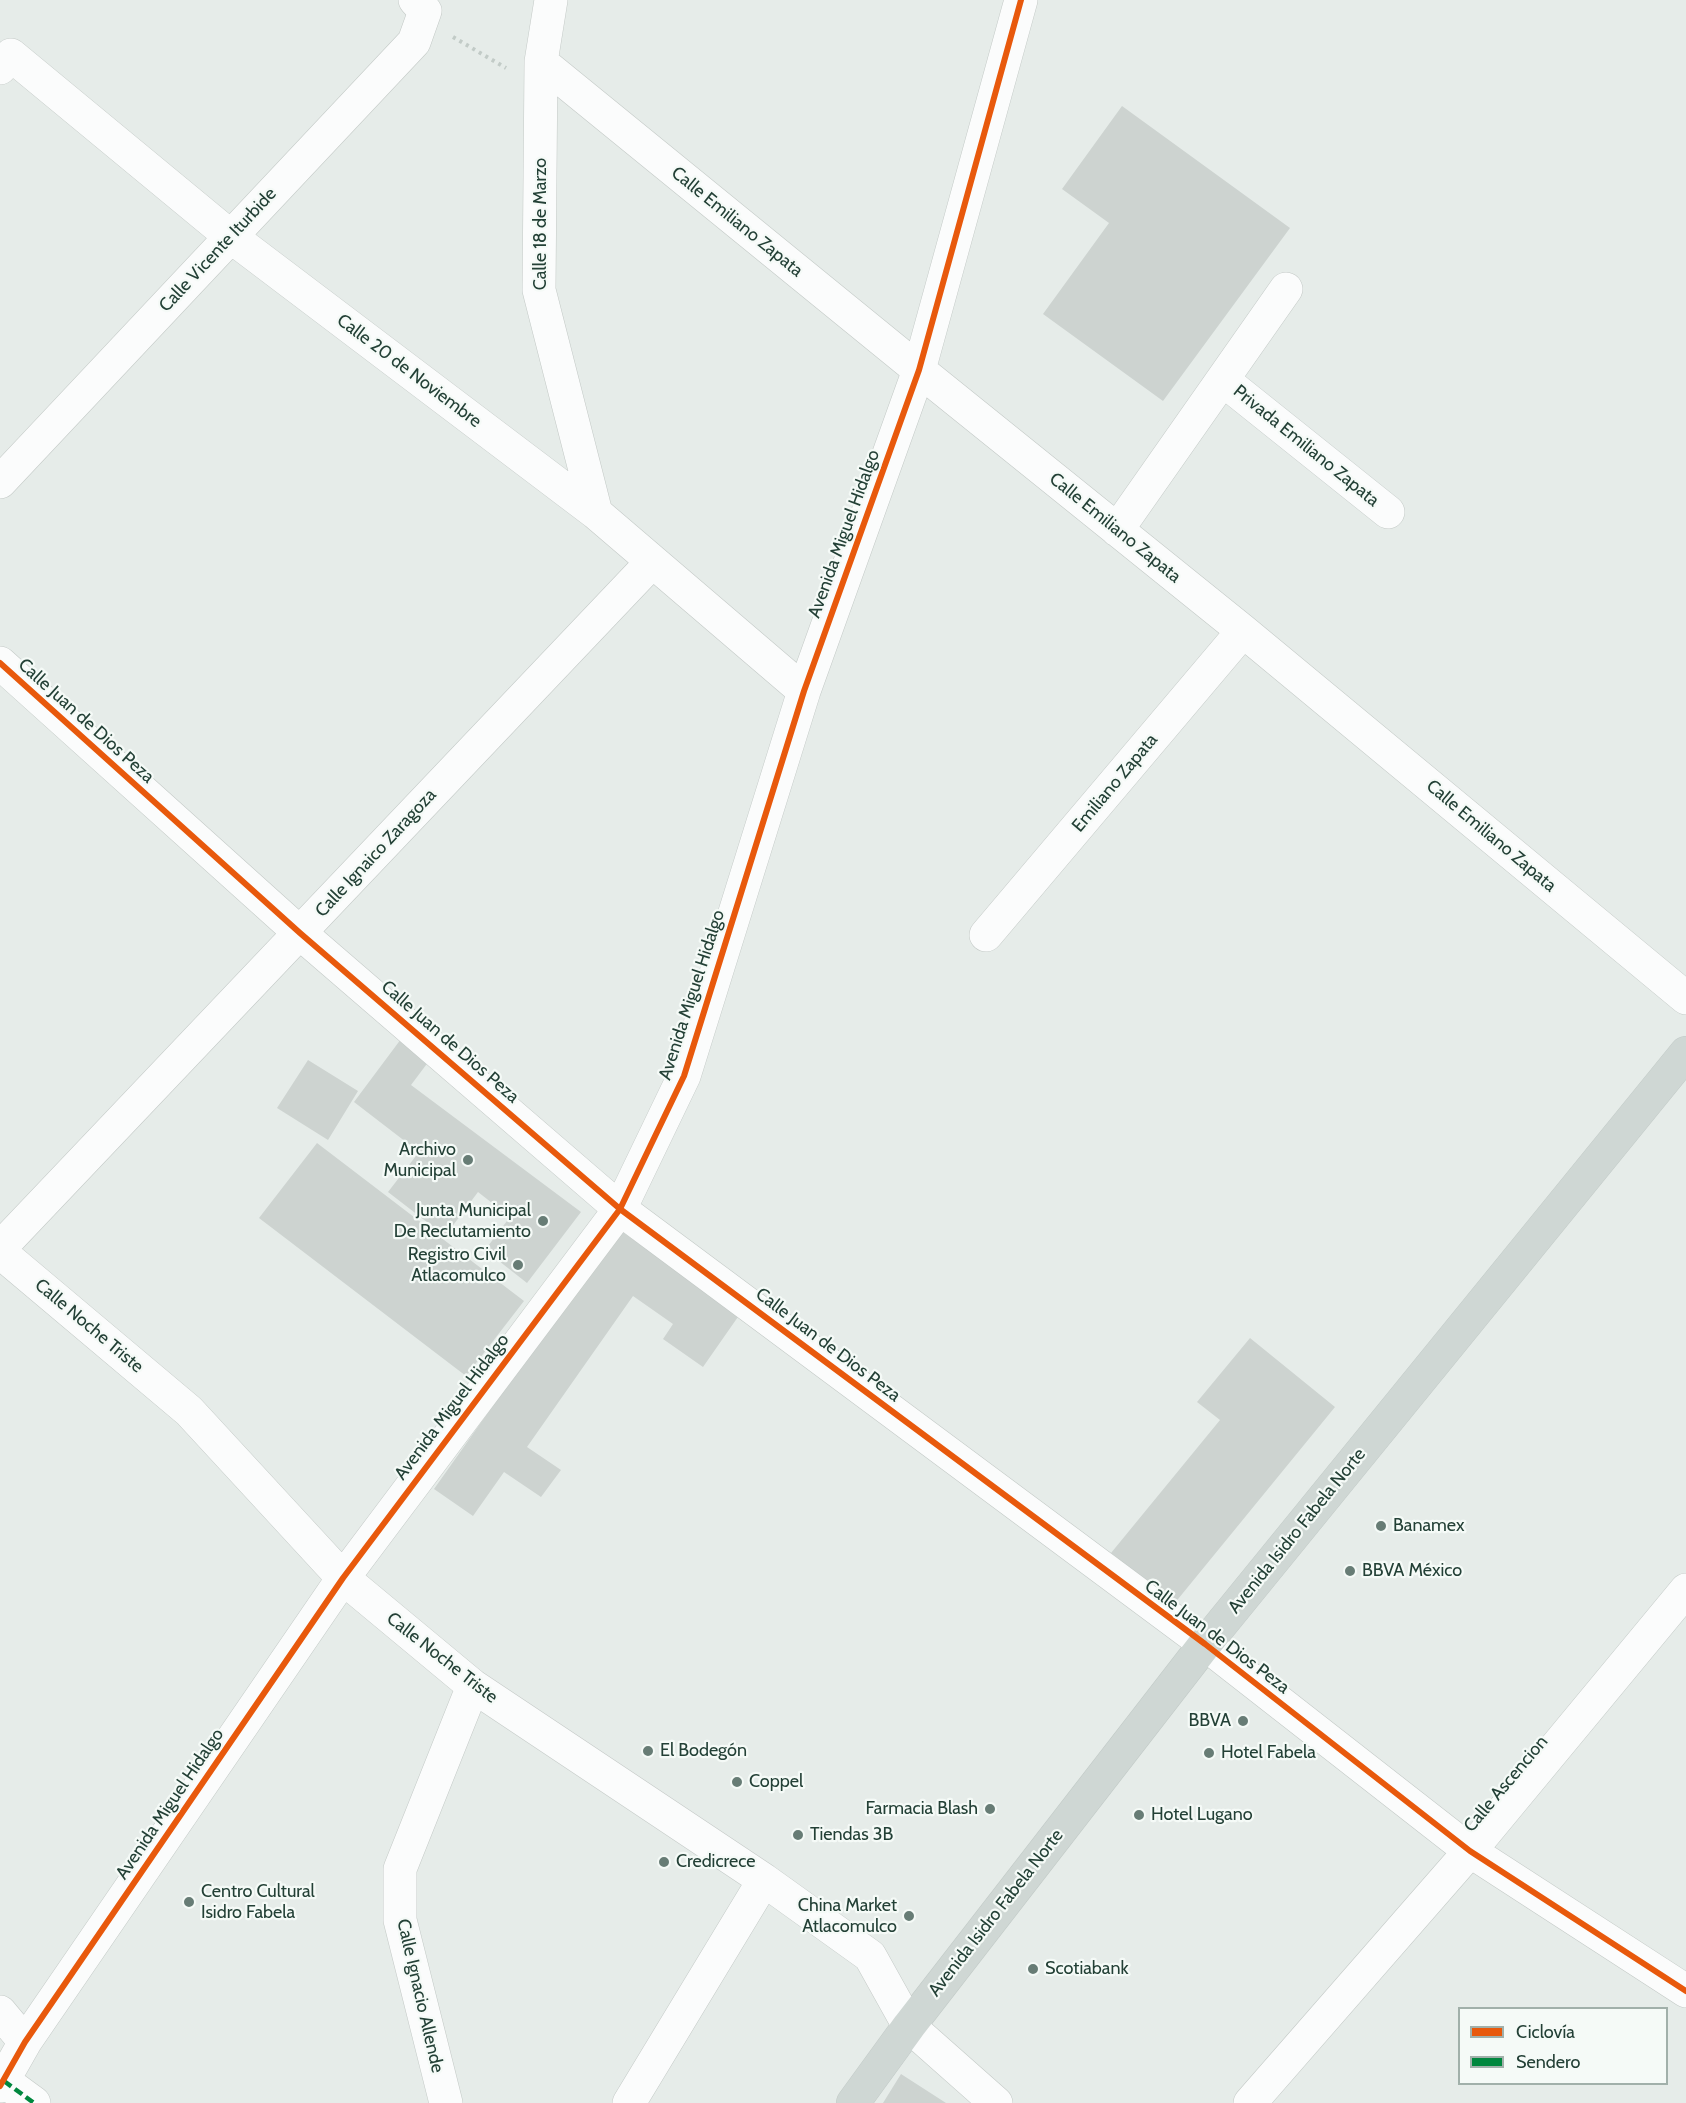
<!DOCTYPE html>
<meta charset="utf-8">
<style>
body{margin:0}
#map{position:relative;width:1686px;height:2103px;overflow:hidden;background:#e6ece9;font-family:Cabin,sans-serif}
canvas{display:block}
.legend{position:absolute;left:1458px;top:2007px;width:210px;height:78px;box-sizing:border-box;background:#f5faf7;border:2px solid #a1b0aa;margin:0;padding:8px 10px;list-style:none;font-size:18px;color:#234036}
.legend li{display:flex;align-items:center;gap:12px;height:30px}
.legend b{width:30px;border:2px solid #a1b0aa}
</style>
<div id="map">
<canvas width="1686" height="2103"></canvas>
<ul class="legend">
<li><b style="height:8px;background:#e8590c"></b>Ciclovía</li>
<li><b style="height:8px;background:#00873e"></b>Sendero</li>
</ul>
</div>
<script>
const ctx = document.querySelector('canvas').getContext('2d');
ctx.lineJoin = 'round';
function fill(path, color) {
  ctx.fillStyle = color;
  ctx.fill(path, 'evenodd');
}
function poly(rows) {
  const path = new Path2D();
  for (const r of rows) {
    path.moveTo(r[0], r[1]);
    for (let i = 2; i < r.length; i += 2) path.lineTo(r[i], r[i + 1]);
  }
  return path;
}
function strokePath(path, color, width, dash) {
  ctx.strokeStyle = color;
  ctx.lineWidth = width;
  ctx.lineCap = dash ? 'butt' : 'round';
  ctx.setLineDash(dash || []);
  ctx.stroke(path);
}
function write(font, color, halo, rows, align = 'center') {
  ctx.font = font + ' Cabin,sans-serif';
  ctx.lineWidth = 4.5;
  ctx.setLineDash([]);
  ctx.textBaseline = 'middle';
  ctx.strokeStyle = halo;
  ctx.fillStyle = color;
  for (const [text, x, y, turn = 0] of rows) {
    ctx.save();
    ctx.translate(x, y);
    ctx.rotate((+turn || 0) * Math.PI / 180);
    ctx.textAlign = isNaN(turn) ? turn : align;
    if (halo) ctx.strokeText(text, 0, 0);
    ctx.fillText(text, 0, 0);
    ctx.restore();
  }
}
const building = poly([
 [1122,106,1290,228,1163,401,1043,314,1109,223,1062,189],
 [401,1039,429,1061,411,1085,581,1212,527,1283,485,1250,510,1217,478,1192,445,1236,388,1192,419,1152,354,1102],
 [308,1060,358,1091,328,1140,277,1108],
 [317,1143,524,1301,466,1376,259,1218],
 [618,1229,740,1314,703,1367,663,1339,673,1324,633,1296,527,1447,561,1470,541,1497,504,1472,473,1516,434,1489],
 [1250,1338,1335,1407,1174,1604,1111,1553,1220,1420,1197,1402],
 [901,2074,946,2103,883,2103]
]);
const path = poly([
 [453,37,506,68]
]);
const minor = poly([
 [551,0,541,62,539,290,596,513],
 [541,62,919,370,1243,631,1686,998],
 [0,68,11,55,230,236,596,513,804,691],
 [1223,380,1388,512],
 [0,482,414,42,425,11,415,0],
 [1117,530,1286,289],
 [0,663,300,933,620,1209,1205,1644,1470,1851,1686,1991],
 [986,935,1243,631],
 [0,1248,652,562],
 [0,1252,189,1411,343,1578,473,1686,764,1880,870,1956,909,2026,996,2103],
 [0,2012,25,2042],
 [4,2081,34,2103],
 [0,2086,25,2042,343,1578,620,1209,684,1076,804,691,919,370,1021,0],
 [446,2103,400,1920,400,1869,473,1686],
 [629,2103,764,1880],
 [1250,2103,1470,1851,1686,1590]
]);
const major = poly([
 [853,2103,909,2026,1205,1644,1686,1053]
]);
const quiet = poly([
 [4,2081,34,2103]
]);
const cycleway = poly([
 [0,663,300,933,620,1209,1205,1644,1470,1851,1686,1991],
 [0,2086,25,2042,343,1578,620,1209,684,1076,804,691,919,370,1021,0]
]);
const markers = [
 [468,1160,6,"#677c75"],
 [543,1221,6,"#677c75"],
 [518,1265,6,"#677c75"],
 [1381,1526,6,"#677c75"],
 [1350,1571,6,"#677c75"],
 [1243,1721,6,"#677c75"],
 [648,1751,6,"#677c75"],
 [1209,1753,6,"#677c75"],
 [737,1782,6,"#677c75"],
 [990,1809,6,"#677c75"],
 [1139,1815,6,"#677c75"],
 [798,1835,6,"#677c75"],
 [664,1862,6,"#677c75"],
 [189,1902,6,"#677c75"],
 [909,1916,6,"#677c75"],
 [1033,1969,6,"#677c75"]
];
const streetNames = [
 ["Calle Emiliano Zapata",737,222,39],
 ["Calle 18 de Marzo",541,224,-90],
 ["Calle Vicente Iturbide",218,250,-47],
 ["Calle 20 de Noviembre",409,371,37],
 ["Privada Emiliano Zapata",1306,446,39],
 ["Calle Emiliano Zapata",1115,528,39],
 ["Avenida Miguel Hidalgo",844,534,-70],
 ["Calle Juan de Dios Peza",86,721,42],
 ["Emiliano Zapata",1115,783,-50],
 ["Calle Emiliano Zapata",1491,836,40],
 ["Calle Ignaico Zaragoza",376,853,-47],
 ["Avenida Miguel Hidalgo",692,995,-72],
 ["Calle Juan de Dios Peza",450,1042,41],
 ["Calle Noche Triste",89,1326,40],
 ["Calle Juan de Dios Peza",828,1345,37],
 ["Avenida Miguel Hidalgo",452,1407,-53],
 ["Avenida Isidro Fabela Norte",1297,1531,-51],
 ["Calle Juan de Dios Peza",1217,1637,37],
 ["Calle Noche Triste",442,1658,38],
 ["Calle Ascencion",1506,1784,-50],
 ["Avenida Miguel Hidalgo",170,1804,-56],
 ["Avenida Isidro Fabela Norte",996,1913,-52],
 ["Calle Ignacio Allende",420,1996,77]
];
const poiNames = [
 ["Archivo",456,1150,"right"],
 ["Municipal",456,1171,"right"],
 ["Junta Municipal",531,1211,"right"],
 ["De Reclutamiento",531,1232,"right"],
 ["Registro Civil",506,1255,"right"],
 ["Atlacomulco",506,1276,"right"],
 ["Banamex",1393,1526],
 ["BBVA México",1362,1571],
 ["BBVA",1231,1721,"right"],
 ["El Bodegón",660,1751],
 ["Hotel Fabela",1221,1753],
 ["Coppel",749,1782],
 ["Farmacia Blash",978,1809,"right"],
 ["Hotel Lugano",1151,1815],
 ["Tiendas 3B",810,1835],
 ["Credicrece",676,1862],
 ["Centro Cultural",201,1892],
 ["Isidro Fabela",201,1913],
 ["China Market",897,1906,"right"],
 ["Atlacomulco",897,1927,"right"],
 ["Scotiabank",1045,1969]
];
fill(building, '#cdd3d0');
strokePath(minor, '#c3c9c6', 34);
strokePath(major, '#c2cac7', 34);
strokePath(path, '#c2cbc7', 4, [3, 4.5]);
strokePath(minor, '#fbfcfc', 33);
strokePath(major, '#cfd7d4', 33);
strokePath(quiet, '#00873e', 4.5, [9, 4.5]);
strokePath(cycleway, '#e8590c', 6);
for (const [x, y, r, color] of markers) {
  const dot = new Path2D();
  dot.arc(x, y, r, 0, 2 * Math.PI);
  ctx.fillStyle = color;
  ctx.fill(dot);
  strokePath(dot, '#f5faf7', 2);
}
write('18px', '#234036', '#f5faf7', streetNames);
write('18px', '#234036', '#f5faf7', poiNames, 'left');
</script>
